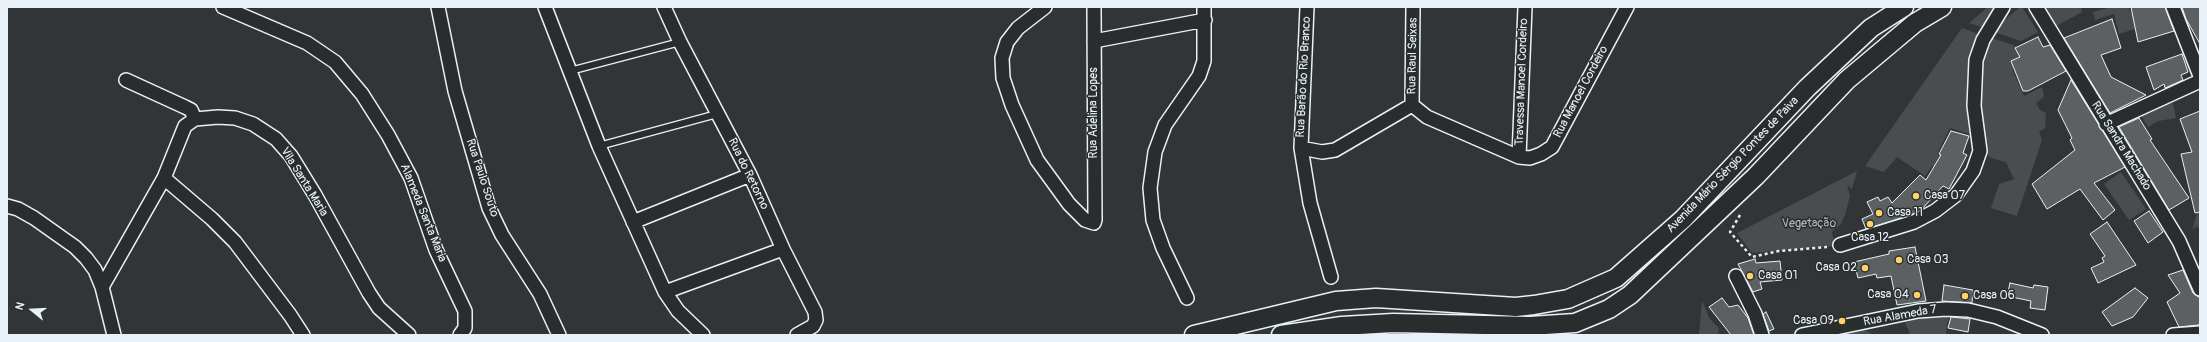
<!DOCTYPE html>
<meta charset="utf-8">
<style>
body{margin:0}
#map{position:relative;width:2207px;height:342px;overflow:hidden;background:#323536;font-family:Pangolin,sans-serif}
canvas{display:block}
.frame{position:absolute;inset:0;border:8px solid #e8f1f8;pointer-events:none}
.north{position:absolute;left:12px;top:290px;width:40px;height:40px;-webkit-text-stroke:3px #2a2d2e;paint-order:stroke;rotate:288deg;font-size:11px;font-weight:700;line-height:16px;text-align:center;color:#e8f1f8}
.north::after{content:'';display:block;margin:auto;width:14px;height:18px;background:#e8f1f8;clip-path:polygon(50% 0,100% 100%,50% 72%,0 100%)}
</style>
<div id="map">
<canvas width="2207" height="342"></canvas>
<div class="frame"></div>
<div class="north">N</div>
</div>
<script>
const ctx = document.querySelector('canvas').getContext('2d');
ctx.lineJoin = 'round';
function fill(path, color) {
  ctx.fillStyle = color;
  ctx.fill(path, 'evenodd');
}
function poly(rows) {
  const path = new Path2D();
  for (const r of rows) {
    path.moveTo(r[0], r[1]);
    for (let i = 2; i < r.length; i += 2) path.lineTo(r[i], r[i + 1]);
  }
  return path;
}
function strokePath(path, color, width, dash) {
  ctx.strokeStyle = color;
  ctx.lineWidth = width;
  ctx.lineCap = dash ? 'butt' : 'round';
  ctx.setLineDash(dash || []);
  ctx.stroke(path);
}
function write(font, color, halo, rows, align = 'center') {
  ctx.font = font + ' Pangolin,sans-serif';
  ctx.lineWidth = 3;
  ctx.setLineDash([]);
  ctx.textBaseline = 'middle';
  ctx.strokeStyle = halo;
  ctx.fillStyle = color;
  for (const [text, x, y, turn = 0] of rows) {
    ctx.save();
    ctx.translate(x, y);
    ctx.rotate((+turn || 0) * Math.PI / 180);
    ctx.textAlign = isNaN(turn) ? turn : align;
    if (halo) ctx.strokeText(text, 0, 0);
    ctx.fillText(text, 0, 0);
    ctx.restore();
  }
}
const green = poly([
 [1988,7,1999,7,1985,28,1969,23],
 [2020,7,2022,7,2038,32,2021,41,1992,31],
 [2047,7,2081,7,2082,12,2053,28,2041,9],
 [2111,7,2129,7,2130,12,2150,7,2170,7,2172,17,2119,34,2114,14,2095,20,2093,12],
 [1962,28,1979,34,1973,53,1969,88,1970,134,1950,128,1937,154,1960,167,1955,180,1932,166,1925,176,1897,157,1884,172,1865,166],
 [1989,37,2016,46,2022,62,2012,69,2024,96,2042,87,2044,97,2036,103,2040,110,2046,113,2045,128,2039,132,2042,140,2017,216,1991,208,1999,184,2014,179,2006,162,1991,158,1982,149,1976,97,1979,60],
 [2173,103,2176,118,2158,121,2148,127,2141,115,2153,108],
 [1857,171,1852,189,1847,185,1850,196,1845,215,1841,224,1832,232,1835,246,1752,253,1737,233],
 [2121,172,2146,209,2129,220,2104,184],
 [2200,204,2200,230,2197,226,2192,230],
 [1702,300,1709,318,1719,328,1718,335,1699,335],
 [1945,311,1951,313,1947,324,1946,335,1904,335,1910,333,1905,323,1914,319,1917,315,1930,317],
 [1864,329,1874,335,1843,335]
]);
const building = poly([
 [2131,7,2165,7,2174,31,2138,42,2131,7],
 [2182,7,2200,7,2200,44,2186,19,2182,7],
 [2112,19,2121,48,2101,55,2111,77,2146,95,2110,113,2064,38,2112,19],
 [2038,37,2043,47,2050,45,2066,71,2028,91,2023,91,2011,61,2020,57,2015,48,2038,37],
 [2182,54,2188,72,2181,75,2183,80,2165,88,2164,84,2154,90,2146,67,2182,54],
 [2071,80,2125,167,2094,183,2115,210,2103,220,2080,189,2047,209,2032,184,2075,150,2070,140,2072,138,2058,110,2071,80],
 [2200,111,2200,212,2195,213,2181,154,2192,152,2180,119,2200,111],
 [2139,118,2152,139,2150,140,2189,198,2169,210,2119,127,2139,118],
 [1951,131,1969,136,1963,153,1967,155,1949,189,1943,186,1922,209,1911,215,1866,229,1862,219,1873,214,1867,202,1878,197,1880,201,1888,197,1892,203,1920,175,1926,180,1941,155,1939,154,1951,131],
 [2149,211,2163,232,2148,243,2134,221,2149,211],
 [2107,222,2136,265,2098,283,2091,268,2104,262,2102,258,2105,256,2090,234,2107,222],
 [1915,247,1926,301,1897,305,1891,276,1877,278,1876,274,1858,278,1854,262,1889,254,1889,251,1915,247],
 [1755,259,1756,263,1780,261,1782,280,1760,282,1762,289,1753,292,1738,264,1755,259],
 [2183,270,2193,293,2200,298,2200,324,2198,325,2179,327,2167,302,2180,293,2168,275,2183,270],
 [2010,283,2033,288,2034,285,2048,287,2045,310,2030,308,2031,301,2007,296,2010,283],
 [1944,285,1973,290,1972,303,1942,301,1944,285],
 [2135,288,2148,298,2133,317,2112,326,2102,312,2135,288],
 [1722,298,1729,307,1738,305,1748,318,1754,335,1731,335,1709,307,1722,298],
 [1766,312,1774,329,1769,331,1763,314,1766,312],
 [1951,317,1970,319,1968,332,1948,328,1951,317]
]);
const path = poly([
 [1740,215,1730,232,1752,257,1779,251,1827,247]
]);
const lane = poly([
 [570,71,680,42],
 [599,146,717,114]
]);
const street = poly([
 [223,7,307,43,335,62,362,94,388,135,411,178,436,250,465,311,465,328,460,335],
 [438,7,455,91,489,208,502,235,540,294,559,335],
 [545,7,599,146,665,292,678,311,703,335],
 [664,7,680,42,750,175,783,249,815,312,816,320,813,326,797,335],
 [1045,7,1018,28,1007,42,1002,58,1003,78,1012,105,1037,160,1069,204,1085,220,1094,223,1095,220,1094,7],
 [1307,7,1301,148,1310,203,1331,277],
 [2036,7,2179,241,2200,289],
 [2173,7,2200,76],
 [1094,41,1205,20],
 [126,80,185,107,191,110,195,119],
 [1412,105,1427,117,1519,157,1530,158,1541,154,1552,147,1627,7],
 [1412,105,1413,7],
 [2106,124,2200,81],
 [1301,148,1322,152,1335,150,1412,105],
 [1519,157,1525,7],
 [164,178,212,219,235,242,290,315,303,335],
 [7,206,18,209,34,218,75,247,86,258,95,270,102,287,114,335],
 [633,222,750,175],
 [1840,245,1914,222,1935,211,1956,195,1973,171,1980,151,1974,106,1976,60,1983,40,2003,7],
 [1736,276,1755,314,1762,335],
 [102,287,164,178,185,126,195,119,218,117,235,118,253,124,276,139,291,156,315,195,369,293,379,308,409,335],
 [665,292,783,249],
 [1187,298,1163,248,1153,220,1150,188,1155,152,1165,125,1199,76,1204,61,1204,7],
 [1802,335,1918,311,1946,309,1968,310,1997,317,2042,335],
 [2173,335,2200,333]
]);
const secondary = poly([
 [1194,335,1336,301,1376,298,1516,307,1534,305,1568,299,1616,278,1683,219,1807,88,1871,28,1904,7],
 [1281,335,1342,326,1393,323,1530,326,1575,323,1609,309,1630,295,1756,176,1847,80,1915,23,1942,7]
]);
const markers = [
 [1916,196,4,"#ffd166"],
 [1879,213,4,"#ffd166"],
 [1870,224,4,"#ffd166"],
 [1899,260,4,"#ffd166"],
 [1865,268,4,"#ffd166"],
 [1750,276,4,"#ffd166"],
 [1917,295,4,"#ffd166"],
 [1965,296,4,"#ffd166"],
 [1842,321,4,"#ffd166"]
];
const streetNames = [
 ["Rua Raul Seixas",1413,56,-89],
 ["Rua Barão do Rio Branco",1304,77,-87],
 ["Travessa Manoel Cordeiro",1522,82,-88],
 ["Rua Manoel Cordeiro",1581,92,-62],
 ["Rua Adelina Lopes",1094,113,-90],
 ["Rua Sandra Machado",2121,146,58],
 ["Avenida Mário Sérgio Pontes de Paiva",1733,165,-46],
 ["Rua do Retorno",748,174,64],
 ["Rua Paulo Souto",482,178,72],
 ["Vila Santa Maria",304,182,58],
 ["Alameda Santa Maria",423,213,68],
 ["Rua Alameda 7",1900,316,-10]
];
const poiNames = [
 ["Casa 07",1924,196],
 ["Casa 11",1887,213],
 ["Casa 12",1870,238,"center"],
 ["Casa 03",1907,260],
 ["Casa 02",1857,268,"right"],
 ["Casa 01",1758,276],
 ["Casa 04",1909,295,"right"],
 ["Casa 06",1973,296],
 ["Casa 09",1834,321,"right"]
];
const parkNames = [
 ["Vegetação",1809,224]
];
fill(green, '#494d4f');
fill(building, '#5c6063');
strokePath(building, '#e8f1f8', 1);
strokePath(lane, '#e8f1f8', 9);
strokePath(street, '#e8f1f8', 16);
strokePath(secondary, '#e8f1f8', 21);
strokePath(path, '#e8f1f8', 2.5, [3, 3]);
strokePath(lane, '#2a2d2e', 6);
strokePath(street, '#2a2d2e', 13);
strokePath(secondary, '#2a2d2e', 18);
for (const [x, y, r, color] of markers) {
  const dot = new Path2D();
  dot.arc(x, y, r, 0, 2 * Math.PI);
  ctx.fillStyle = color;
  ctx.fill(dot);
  strokePath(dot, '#2a2d2e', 1.5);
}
write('12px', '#e8f1f8', '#2a2d2e', streetNames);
write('12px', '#e8f1f8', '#2a2d2e', poiNames, 'left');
write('12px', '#b0b8bd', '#2a2d2e', parkNames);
</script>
